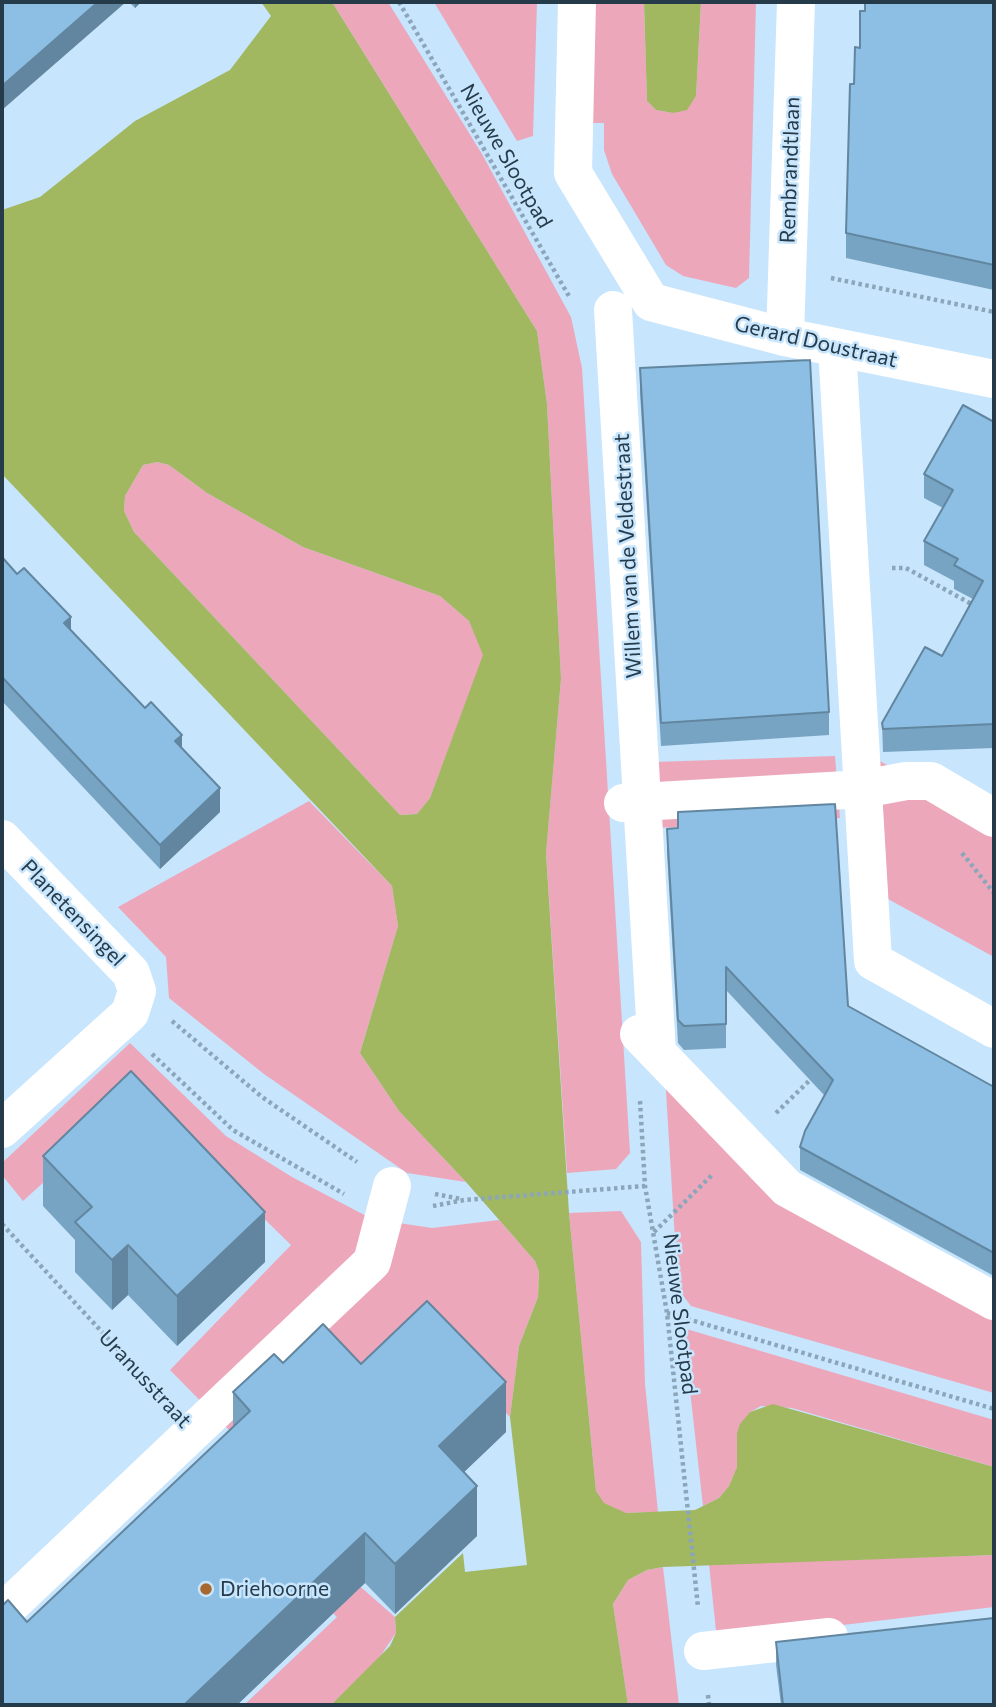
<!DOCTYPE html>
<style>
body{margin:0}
#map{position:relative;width:996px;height:1707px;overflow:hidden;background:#c7e5fc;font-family:Commissioner,sans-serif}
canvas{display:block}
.frame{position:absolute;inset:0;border:4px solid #263b4a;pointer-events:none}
</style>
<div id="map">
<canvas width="996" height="1707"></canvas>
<div class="frame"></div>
</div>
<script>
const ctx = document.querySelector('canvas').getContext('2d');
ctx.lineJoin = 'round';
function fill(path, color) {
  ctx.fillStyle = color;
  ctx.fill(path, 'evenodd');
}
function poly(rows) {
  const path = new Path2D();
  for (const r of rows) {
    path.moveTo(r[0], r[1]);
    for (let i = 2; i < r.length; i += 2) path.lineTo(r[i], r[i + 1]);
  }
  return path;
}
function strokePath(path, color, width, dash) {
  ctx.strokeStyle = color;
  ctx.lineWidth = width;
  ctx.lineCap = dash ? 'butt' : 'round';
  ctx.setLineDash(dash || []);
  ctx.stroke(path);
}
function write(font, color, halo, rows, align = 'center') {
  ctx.font = font + ' Commissioner,sans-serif';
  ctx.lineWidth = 5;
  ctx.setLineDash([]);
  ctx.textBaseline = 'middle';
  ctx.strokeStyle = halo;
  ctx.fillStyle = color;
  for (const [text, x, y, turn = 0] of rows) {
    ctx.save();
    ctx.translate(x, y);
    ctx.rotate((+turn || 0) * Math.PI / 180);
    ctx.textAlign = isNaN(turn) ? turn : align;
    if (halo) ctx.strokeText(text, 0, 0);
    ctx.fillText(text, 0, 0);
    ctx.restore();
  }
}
const green = poly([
 [332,2,388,2,482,154,571,317,582,368,630,1153,616,1169,567,1173,546,852,561,679,547,404,537,331],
 [434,2,537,2,533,136,517,141],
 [595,2,644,2,647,101,656,110,673,113,696,96,701,2,756,2,749,278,736,288,683,276,666,265,612,174,604,150,604,123,592,123],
 [157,462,169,465,207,493,303,547,440,596,469,621,484,655,430,798,417,814,400,815,134,532,124,511,125,496,143,465],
 [835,756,840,818,657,828,654,762],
 [880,761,994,828,994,957,888,899],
 [309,801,392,886,398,926,360,1053,399,1111,466,1182,407,1173,264,1074,169,998,166,957,118,907],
 [130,1043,226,1136,292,1177,372,1219,432,1228,499,1220,535,1261,539,1272,538,1297,519,1346,510,1417,424,1330,357,1387,230,1431,170,1370,291,1245,139,1096,23,1201,2,1175,2,1163],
 [665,1075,781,1195,994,1311,994,1393,691,1306,678,1289],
 [621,1211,641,1242,645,1384,658,1512,626,1513,614,1510,603,1503,596,1491,569,1213],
 [683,1328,994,1420,994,1467,792,1408,761,1406,750,1412,737,1433,737,1467,729,1486,719,1498,703,1506],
 [994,1555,994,1607,717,1640,709,1564],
 [663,1567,679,1705,628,1705,613,1604,628,1580,647,1570],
 [355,1582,395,1617,396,1633,379,1658,331,1705,244,1705,337,1617,328,1608]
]);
const water = poly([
 [261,2,332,2,537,331,547,404,561,679,546,853,569,1213,596,1491,604,1503,626,1513,695,1510,719,1498,729,1486,737,1467,737,1433,740,1424,750,1412,773,1404,994,1467,994,1555,663,1567,647,1570,628,1580,613,1604,628,1705,331,1705,390,1646,396,1633,395,1617,463,1553,465,1572,527,1565,510,1417,519,1346,538,1297,539,1272,535,1261,466,1182,399,1111,360,1053,398,926,392,886,2,474,2,210,40,197,135,121,230,70,271,16],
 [157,462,169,465,207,493,303,547,440,596,469,621,483,655,430,798,417,814,400,815,134,532,124,511,125,496,143,465],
 [644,2,701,2,696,96,687,110,673,113,656,110,647,101]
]);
const path = poly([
 [399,2,570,298],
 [831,278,994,312],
 [892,568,906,568,975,606],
 [962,853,994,893],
 [172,1021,262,1097,357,1162],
 [152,1054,233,1130,344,1194],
 [640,1101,645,1186,667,1313,698,1607],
 [776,1113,812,1078],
 [435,1194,461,1199],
 [433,1206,464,1200,645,1186],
 [2,1224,164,1399],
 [654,1232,712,1175],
 [667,1313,994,1409],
 [708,1695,709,1705]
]);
const street = poly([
 [577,2,573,173,651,302,785,337,994,379],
 [613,310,657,1052],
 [785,337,796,2],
 [837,348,873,961,994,1029],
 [623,803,863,789,906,781,931,781,994,818],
 [2,839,131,973,137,991,130,1013,2,1129],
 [639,1034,787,1188,994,1301],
 [2,1613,372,1262,392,1186],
 [703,1651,829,1637]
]);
const wall = poly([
 [129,2,141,2,135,8],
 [994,2,994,290,846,258,846,233,854,84,865,11],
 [640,368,829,712,829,735,661,746,640,392],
 [994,422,994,748,883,752,882,723,942,656,973,599,954,589,954,581,924,565,924,541,943,508,924,498,924,474],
 [2,557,182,748,220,812,160,869,2,701],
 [678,812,848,1006,994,1087,994,1276,800,1170,800,1147,824,1095,726,990,726,1048,684,1050,678,1043,667,852,667,829,678,828],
 [43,1156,265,1262,177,1346,128,1295,112,1310,75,1272,75,1240,43,1206],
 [283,1363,361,1364,506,1432,464,1472,477,1536,395,1614,365,1583,237,1705,2,1705,27,1622,233,1428,233,1392],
 [776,1642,994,1705,781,1705,776,1665]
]);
const shadedWall = poly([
 [98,2,126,2,2,110,2,86],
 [135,2,141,2,135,8],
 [71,617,71,641,64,623],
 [182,735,182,759,175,741],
 [220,788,220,812,160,869,160,845],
 [265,1212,265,1262,177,1346,177,1296],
 [128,1245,128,1295,112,1310,112,1260],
 [506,1382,506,1432,439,1496,439,1446],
 [477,1486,477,1536,395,1614,395,1564],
 [365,1533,365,1583,237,1705,184,1705]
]);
const building = poly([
 [2,2,98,2,2,86,2,2],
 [865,2,994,2,994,265,846,233,850,84,854,84,855,47,860,48,860,11,865,11,865,2],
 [810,360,829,712,661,723,640,368,810,360],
 [963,405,994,422,994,724,883,729,882,723,925,647,942,656,983,581,954,565,958,559,924,541,953,490,924,474,963,405],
 [2,557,17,574,24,568,71,617,64,623,145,708,151,702,182,735,175,741,220,788,160,845,2,677,2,557],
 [835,804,848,1006,994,1087,994,1253,800,1147,805,1131,833,1080,726,967,726,1024,684,1026,678,1020,667,829,678,828,678,812,835,804],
 [131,1071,265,1212,177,1296,128,1245,112,1260,75,1222,92,1207,43,1156,131,1071],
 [427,1301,506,1382,439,1446,477,1486,395,1564,365,1533,184,1705,2,1705,2,1606,8,1600,27,1622,250,1411,233,1392,274,1354,283,1363,323,1324,361,1364,427,1301],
 [994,1618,994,1705,783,1705,776,1642,994,1618]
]);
const markers = [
 [206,1589,7,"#a6682e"]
];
const streetNames = [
 ["Nieuwe Slootpad",506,156,60],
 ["Rembrandtlaan",790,170,-88],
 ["Gerard Doustraat",816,342,13],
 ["Willem van de Veldestraat",628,556,-93],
 ["Planetensingel",73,913,46],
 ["Nieuwe Slootpad",680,1314,83],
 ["Uranusstraat",145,1379,47]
];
const poiNames = [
 ["Driehoorne",220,1589]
];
fill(green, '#eda7bb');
fill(water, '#a1b760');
strokePath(path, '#8ba6ba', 4.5, [3.5, 3.5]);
strokePath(street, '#fff', 38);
fill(wall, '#78a4c3');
fill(shadedWall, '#62869f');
fill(building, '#8cbfe3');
strokePath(building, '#62869f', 2);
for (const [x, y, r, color] of markers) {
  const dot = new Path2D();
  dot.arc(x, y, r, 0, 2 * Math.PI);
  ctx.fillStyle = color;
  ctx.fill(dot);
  strokePath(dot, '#c7e5fc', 2.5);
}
write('21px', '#263b4a', '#c7e5fc', streetNames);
write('21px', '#263b4a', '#c7e5fc', poiNames, 'left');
</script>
